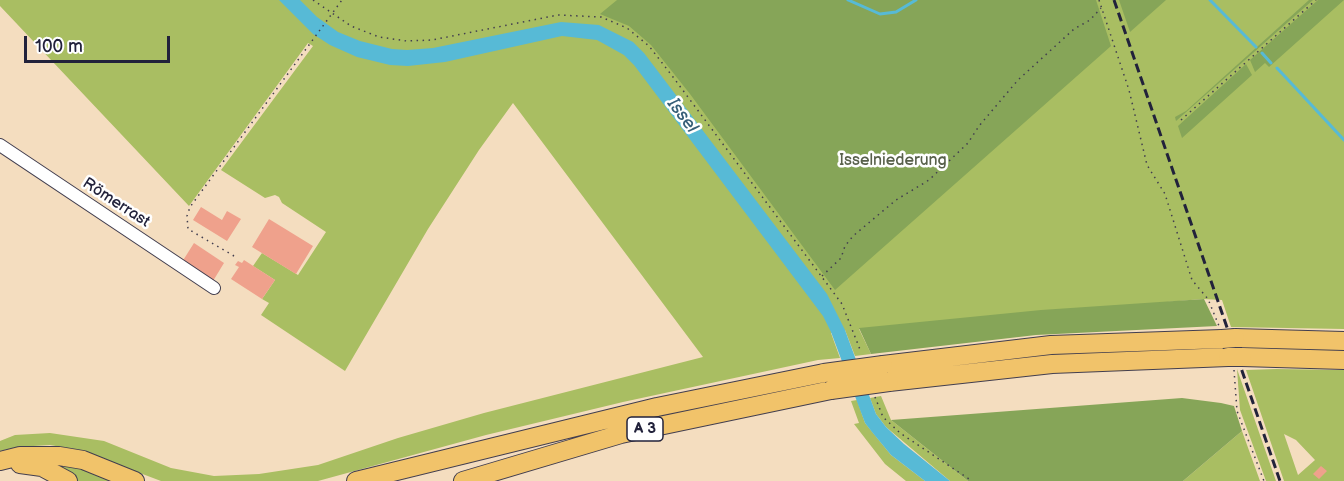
<!DOCTYPE html>
<meta charset="utf-8">
<style>
body{margin:0}
#map{position:relative;width:1344px;height:481px;overflow:hidden;background:#f4ddbf;font-family:"Balsamiq Sans",sans-serif}
canvas{display:block}
.scale{position:absolute;left:24px;top:36px;width:146px;height:27px;box-sizing:border-box;border:3px solid #22223b;border-top:0;padding-left:8px;font-size:18px;line-height:21px;white-space:nowrap;color:#22223b;-webkit-text-stroke:4px #fff;paint-order:stroke}
</style>
<div id="map">
<canvas width="1344" height="481"></canvas>
<div class="scale">100 m</div>
</div>
<script>
const ctx = document.querySelector('canvas').getContext('2d');
ctx.lineJoin = 'round';
function fill(path, color) {
  ctx.fillStyle = color;
  ctx.fill(path, 'evenodd');
}
function poly(rows) {
  const path = new Path2D();
  for (const r of rows) {
    path.moveTo(r[0], r[1]);
    for (let i = 2; i < r.length; i += 2) path.lineTo(r[i], r[i + 1]);
  }
  return path;
}
function strokePath(path, color, width, dash) {
  ctx.strokeStyle = color;
  ctx.lineWidth = width;
  ctx.lineCap = dash ? 'butt' : 'round';
  ctx.setLineDash(dash || []);
  ctx.stroke(path);
}
function write(font, color, halo, rows, align = 'center') {
  ctx.font = font + ' "Balsamiq Sans",sans-serif';
  ctx.lineWidth = 5;
  ctx.setLineDash([]);
  ctx.textBaseline = 'middle';
  ctx.strokeStyle = halo;
  ctx.fillStyle = color;
  for (const [text, x, y, turn = 0] of rows) {
    ctx.save();
    ctx.translate(x, y);
    ctx.rotate((+turn || 0) * Math.PI / 180);
    ctx.textAlign = isNaN(turn) ? turn : align;
    if (halo) ctx.strokeText(text, 0, 0);
    ctx.fillText(text, 0, 0);
    ctx.restore();
  }
}
const green = poly([
 [0,0,1344,0,1344,329,1231,327,1222,300,1202,299,859,329,871,354,855,356,845,330,831,333,840,358,818,360,623,402,486,435,318,481,161,481,79,450,50,445,17,447,0,451,0,441,15,435,50,433,104,441,171,468,214,476,259,474,318,465,398,438,484,413,703,357,513,103,479,150,428,229,345,371,261,315,269,303,262,299,275,280,253,266,262,253,298,275,326,232,282,203,279,197,275,195,265,198,221,170,313,46,308,43,189,206,0,6],
 [1237,369,1276,481,1266,481,1240,410],
 [1276,369,1344,370,1344,481,1284,481,1246,370],
 [1284,434,1296,440,1315,460,1298,475],
 [881,396,891,420,968,481,950,481,886,427,876,414,870,398],
 [857,400,865,423,891,455,925,481,906,481,885,464,854,424,859,423,851,401],
 [1242,431,1260,481,1183,481],
 [40,458,63,460,122,481,73,481]
]);
const forest = poly([
 [617,0,1096,0,1111,46,835,290,690,94,651,45,629,26,600,14],
 [1119,0,1166,0,1130,32],
 [1309,0,1313,0,1176,121,1175,117,1186,111],
 [1318,0,1344,0,1269,67,1265,63,1255,72,1250,60],
 [1246,64,1252,75,1182,138,1178,126],
 [1204,299,1217,326,1036,335,871,354,859,328,1041,310],
 [1182,398,1221,403,1234,406,1242,431,1183,481,968,481,891,420]
]);
const water = poly([
 [279,0,300,0,317,17,338,32,360,41,392,49,407,50,433,48,561,22,599,25,633,42,644,53,827,294,845,330,876,414,886,427,904,444,950,481,925,481,891,455,872,432,865,423,831,332,823,316,634,65,624,55,597,40,562,36,445,62,408,66,390,65,357,57,330,45,313,34]
]);
const stream = poly([
 [848,0,880,14,896,12,916,0],
 [1210,0,1256,47],
 [1262,53,1271,63],
 [1277,68,1344,140]
]);
const building = poly([
 [201,207,222,220,227,211,241,219,227,241,193,220],
 [269,219,313,246,296,274,252,247],
 [194,243,224,263,213,281,182,262],
 [244,260,275,280,262,299,231,279,239,267,235,265,238,261,242,263],
 [1321,466,1327,471,1319,479,1313,474]
]);
const path = poly([
 [313,0,351,26,379,37,407,41,432,40,558,15,601,17,627,28,649,46,673,77,842,304,861,352],
 [1099,0,1129,90,1147,165,1165,194,1192,280,1208,299,1219,326],
 [1181,120,1316,0],
 [234,256,188,229,187,216,190,207,342,0],
 [822,276,841,258,845,246,853,236,896,200,929,180,968,143,979,126,1018,80,1074,29,1090,20,1101,8],
 [1234,370,1237,411,1264,481],
 [875,397,883,417,900,433,972,481]
]);
const minor = poly([
 [0,145,214,288]
]);
const highway = poly([
 [1235,338,1344,341],
 [1242,357,1344,360],
 [883,365,1051,345,1222,339],
 [889,382,1052,364,1228,357],
 [0,461,20,456,59,456,83,460,135,481],
 [20,464,42,467,68,481],
 [356,481,657,407,824,373],
 [463,481,621,434,831,390]
]);
const rail = poly([
 [1114,0,1280,481]
]);
const highwayBridge = poly([
 [1222,339,1235,338],
 [1228,357,1242,357],
 [824,373,883,365],
 [831,390,889,382]
]);
const shields = [
 [645,429,36]
];
const shieldNames = [
 ["A 3",645,429]
];
const parkNames = [
 ["Isselniederung",893,161]
];
const streetNames = [
 ["Römerrast",116,203,33]
];
const waterNames = [
 ["Issel",682,116,53]
];
fill(green, '#a9be62');
fill(forest, '#86a558');
fill(water, '#57bad6');
strokePath(stream, '#57bad6', 3);
fill(building, '#efa18c');
strokePath(minor, '#423e4f', 14);
strokePath(highway, '#423e4f', 20);
strokePath(path, '#423e4f', 1.5, [1.5, 4.5]);
strokePath(minor, '#fff', 12);
strokePath(highway, '#f1c36a', 18);
strokePath(rail, '#22223b', 3, [9, 4.5]);
strokePath(highwayBridge, '#423e4f', 20, []);
strokePath(highwayBridge, '#f1c36a', 18);
for (const [x, y, w] of shields) {
  const box = new Path2D();
  box.roundRect(x - w / 2, y - 12, w, 24, 4.5);
  ctx.fillStyle = '#fff';
  ctx.fill(box);
  strokePath(box, '#22223b', 1.5);
}
write('bold 15px', '#22223b', null, shieldNames);
write('16px', '#58604b', '#fff', parkNames);
write('16px', '#22223b', '#fff', streetNames);
write('italic 18px', '#375f79', '#fff', waterNames);
</script>
